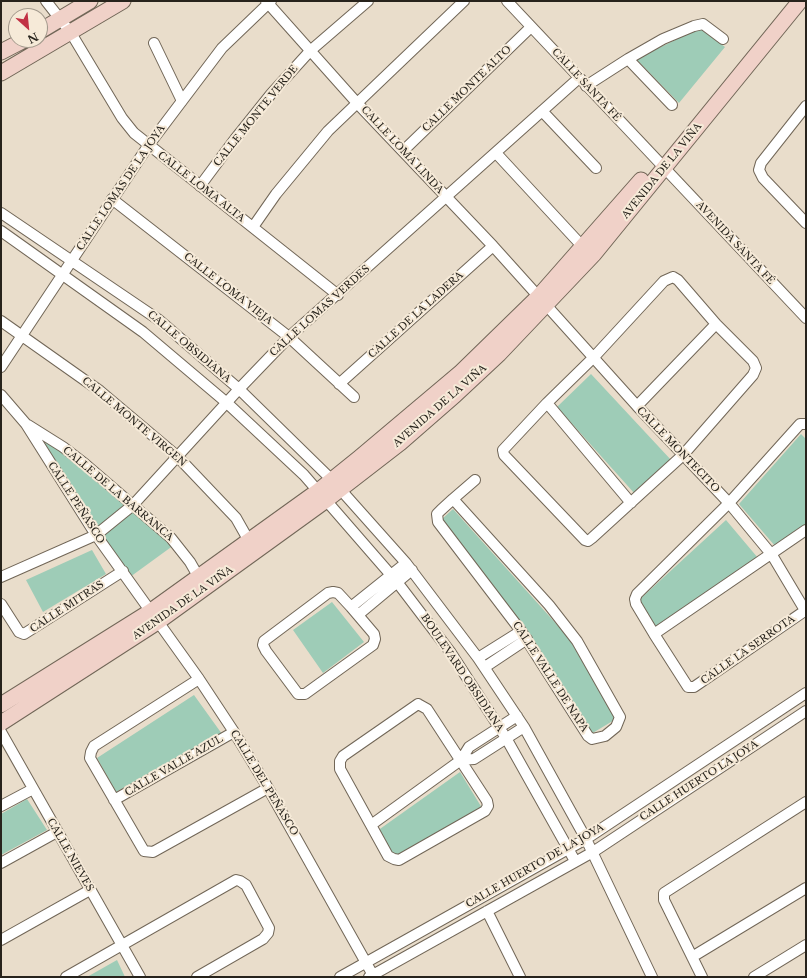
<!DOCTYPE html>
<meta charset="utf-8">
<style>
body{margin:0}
#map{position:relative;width:807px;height:978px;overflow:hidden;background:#e9ddcb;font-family:"Libre Baskerville",serif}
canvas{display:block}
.frame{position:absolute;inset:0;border:2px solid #27231c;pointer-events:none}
.north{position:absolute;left:8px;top:8px;width:40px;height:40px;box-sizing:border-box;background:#f6ead8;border:1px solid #a39a8d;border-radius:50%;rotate:153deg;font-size:11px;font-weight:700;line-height:16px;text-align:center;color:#27231c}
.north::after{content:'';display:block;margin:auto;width:14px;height:18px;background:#c23144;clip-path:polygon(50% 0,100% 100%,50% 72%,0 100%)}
</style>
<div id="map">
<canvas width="807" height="978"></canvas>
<div class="frame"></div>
<div class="north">N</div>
</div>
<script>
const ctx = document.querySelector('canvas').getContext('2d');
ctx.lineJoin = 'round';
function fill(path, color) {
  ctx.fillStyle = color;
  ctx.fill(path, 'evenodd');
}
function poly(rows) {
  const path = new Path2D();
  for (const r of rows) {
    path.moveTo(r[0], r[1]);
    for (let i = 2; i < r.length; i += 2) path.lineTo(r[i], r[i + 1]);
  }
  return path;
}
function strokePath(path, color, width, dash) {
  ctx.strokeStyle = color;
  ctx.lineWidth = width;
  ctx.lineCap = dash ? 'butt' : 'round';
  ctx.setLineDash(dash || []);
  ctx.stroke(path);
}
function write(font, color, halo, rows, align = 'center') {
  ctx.font = font + ' "Libre Baskerville",serif';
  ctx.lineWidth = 4;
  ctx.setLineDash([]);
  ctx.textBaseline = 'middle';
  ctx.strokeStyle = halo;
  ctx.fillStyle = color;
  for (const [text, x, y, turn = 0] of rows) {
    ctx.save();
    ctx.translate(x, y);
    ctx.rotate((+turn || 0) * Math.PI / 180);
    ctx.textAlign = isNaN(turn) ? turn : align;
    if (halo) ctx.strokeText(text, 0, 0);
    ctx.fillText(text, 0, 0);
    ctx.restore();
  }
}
const green = poly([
 [700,28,725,47,679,103,636,59],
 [591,374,672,461,635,494,557,407],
 [34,431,64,449,128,505,97,531],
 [801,434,806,439,806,524,775,546,739,504],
 [132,508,174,545,130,577,99,536],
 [453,509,568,637,616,719,591,734,442,519],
 [726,520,758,558,655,628,639,600],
 [92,550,106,574,43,612,26,580],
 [332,602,364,642,323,673,293,630],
 [194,695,222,734,116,792,97,758],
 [460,772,482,808,393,857,377,831],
 [27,799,47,830,1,855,1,814],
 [117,960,125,977,87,977]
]);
const street = poly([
 [46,1,71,33,122,118,134,133,338,295],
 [266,1,357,103,493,246,637,406,729,503,772,555,806,612],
 [507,1,806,318],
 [154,43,182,101],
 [628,59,672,105],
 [586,86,628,59,663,39,694,26,703,24,723,39],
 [806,106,761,163,759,170,763,178,806,223],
 [542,111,596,168],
 [403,151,531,27],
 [496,153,583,247],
 [200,186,235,139,271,94,310,51,368,1],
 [112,199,289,337,354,397],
 [1,213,159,320,239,389,332,480,406,563,478,658,524,727,586,839,652,977],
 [253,227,276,194,328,131,464,1],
 [1,231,143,332,227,403,304,475,397,582,451,653,506,738,575,861],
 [673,277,678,280,716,324,753,361,756,368,753,375,683,455,592,538,588,541,585,540,504,455,503,450,547,403,594,357,664,281,673,277],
 [1,321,100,391,177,456,236,518,249,541],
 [1,367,148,146,222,48,271,1],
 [339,384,493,246],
 [1,395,26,424,96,535,199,679,234,732,268,788,374,977],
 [547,403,631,503],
 [637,406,716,324],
 [806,424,800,424,729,503,637,594,635,599,636,604,654,634,688,687,694,687,806,610],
 [28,425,63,447,85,464,171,538,190,562,198,576],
 [453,499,549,605,577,641,620,717,616,727,605,736,592,739,588,736,521,631,438,522,437,514,441,510,453,499,475,480],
 [1,577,96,535,133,505,239,389,289,337,579,78],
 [333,592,338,593,351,607,374,634,375,639,373,645,305,694,298,694,266,651,263,645,264,641,328,593,333,592],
 [1,604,19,632,24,634,123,571],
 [351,607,406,563],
 [358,615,412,570],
 [654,634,806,530],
 [478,658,521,631],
 [485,667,527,639],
 [199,679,94,746,91,752,90,758,144,851,153,852,268,788],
 [418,704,427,709,487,801,488,806,485,811,399,860,394,859,388,856,340,769,340,761,343,756,418,704],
 [1,732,140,977],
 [461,760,474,759,524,727],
 [114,800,234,732],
 [1,806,33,789],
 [371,825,461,760,469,747,517,716],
 [1,863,57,832],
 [487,911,520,977],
 [1,940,90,890],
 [692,957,806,888],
 [66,977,236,880,240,881,246,885,269,928,268,933,263,939,197,977],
 [340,977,586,839,806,693],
 [369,977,593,852,806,711],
 [702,977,664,900,664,893,806,802],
 [754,977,806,945]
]);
const secondary = poly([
 [40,31,90,1],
 [1,52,24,40],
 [1,73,123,1],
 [1,705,151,611,318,491,359,458,460,373,539,296,641,180],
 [1,723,159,621,325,501,400,443,455,395,499,354,594,254,800,1]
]);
const streetNames = [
 ["CALLE SANTA FÉ",586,85,47],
 ["CALLE MONTE ALTO",467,89,-44],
 ["CALLE MONTE VERDE",256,116,-51],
 ["CALLE LOMA LINDA",402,150,47],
 ["AVENIDA DE LA VIÑA",662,171,-51],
 ["CALLE LOMA ALTA",201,187,38],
 ["CALLE LOMAS DE LA JOYA",121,188,-56],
 ["AVENIDA SANTA FÉ",735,243,47],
 ["CALLE LOMA VIEJA",228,289,38],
 ["CALLE LOMAS VERDES",320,311,-42],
 ["CALLE DE LA LADERA",416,315,-42],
 ["CALLE OBSIDIANA",189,347,40],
 ["AVENIDA DE LA VIÑA",440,406,-41],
 ["CALLE MONTE VIRGEN",134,422,40],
 ["CALLE MONTECITO",678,450,46],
 ["CALLE DE LA BARRANCA",118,494,40],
 ["CALLE PEÑASCO",76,503,57],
 ["AVENIDA DE LA VIÑA",183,603,-35],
 ["CALLE MITRAS",67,607,-33],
 ["CALLE LA SERROTA",748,650,-35],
 ["BOULEVARD OBSIDIANA",462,673,56],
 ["CALLE VALLE DE NAPA",550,677,57],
 ["CALLE VALLE AZUL",174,766,-30],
 ["CALLE HUERTO LA JOYA",699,781,-33],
 ["CALLE DEL PEÑASCO",264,783,59],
 ["CALLE NIEVES",70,855,60],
 ["CALLE HUERTO DE LA JOYA",535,866,-30]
];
fill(green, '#9eccb7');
strokePath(street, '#716657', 12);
strokePath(secondary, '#716657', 17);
strokePath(street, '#fff', 10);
strokePath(secondary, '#f0d1c8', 15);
write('10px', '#27231c', '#f6ead8', streetNames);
</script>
